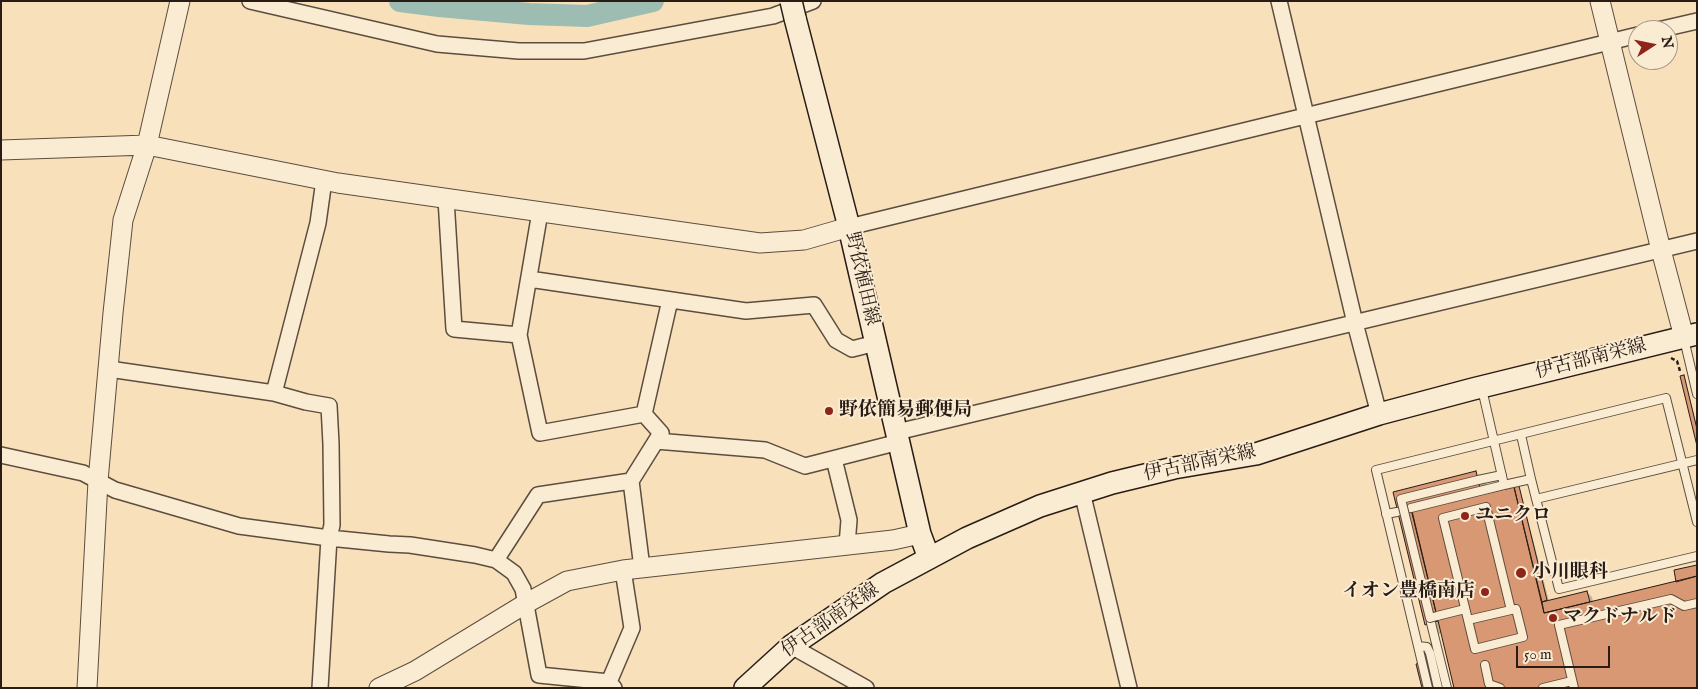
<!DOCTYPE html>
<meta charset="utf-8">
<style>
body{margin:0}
#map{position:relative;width:1698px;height:689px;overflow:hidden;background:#f8e0bb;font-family:"IM FELL English",serif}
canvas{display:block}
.frame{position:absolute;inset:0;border:2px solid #281c15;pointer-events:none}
.north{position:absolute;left:1628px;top:20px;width:50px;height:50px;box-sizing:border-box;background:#faebd3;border:1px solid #a69887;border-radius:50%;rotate:79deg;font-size:14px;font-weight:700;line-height:20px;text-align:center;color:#281c15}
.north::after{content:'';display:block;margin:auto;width:18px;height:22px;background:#8f2418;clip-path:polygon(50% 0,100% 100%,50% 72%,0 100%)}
.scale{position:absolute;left:1516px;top:646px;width:94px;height:22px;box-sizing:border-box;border:2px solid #281c15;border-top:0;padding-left:6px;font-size:15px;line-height:18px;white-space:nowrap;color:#281c15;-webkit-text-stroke:4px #faebd3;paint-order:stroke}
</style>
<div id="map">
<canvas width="1698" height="689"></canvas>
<div class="frame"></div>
<div class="north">N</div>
<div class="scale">50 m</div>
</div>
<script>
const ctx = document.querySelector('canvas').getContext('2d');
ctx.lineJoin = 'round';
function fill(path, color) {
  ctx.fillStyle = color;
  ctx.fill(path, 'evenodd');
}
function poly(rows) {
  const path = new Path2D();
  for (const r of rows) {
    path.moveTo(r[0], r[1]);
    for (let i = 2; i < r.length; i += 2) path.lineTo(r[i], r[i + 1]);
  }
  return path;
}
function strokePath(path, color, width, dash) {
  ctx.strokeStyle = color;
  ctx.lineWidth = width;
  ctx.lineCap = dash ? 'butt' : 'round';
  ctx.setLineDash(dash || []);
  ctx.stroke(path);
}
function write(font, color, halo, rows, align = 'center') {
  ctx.font = font + ' "IM FELL English","Noto Serif JP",serif';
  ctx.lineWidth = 4;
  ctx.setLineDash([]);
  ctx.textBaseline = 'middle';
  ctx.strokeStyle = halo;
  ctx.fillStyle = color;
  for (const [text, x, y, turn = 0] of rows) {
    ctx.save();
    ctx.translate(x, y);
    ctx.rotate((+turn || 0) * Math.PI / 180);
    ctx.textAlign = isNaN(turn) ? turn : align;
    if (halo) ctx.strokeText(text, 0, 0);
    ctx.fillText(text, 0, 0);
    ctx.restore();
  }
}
const shadow = poly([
 [1683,377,1685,379,1697,426,1697,440],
 [1476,473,1486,483,1489,494,1514,488,1515,490,1518,487,1520,489,1549,601,1587,592,1592,597,1593,602,1697,688,1442,633,1437,635,1427,624,1394,493]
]);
const river = poly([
 [400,1,439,6,529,14,587,16,653,1]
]);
const building = poly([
 [1684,375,1697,429,1697,446,1680,376,1684,375],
 [1476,471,1480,488,1410,505,1438,621,1425,625,1393,492,1476,471],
 [1519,486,1547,600,1542,602,1514,487,1519,486],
 [1514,487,1544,613,1697,576,1697,688,1454,688,1412,511,1514,487],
 [1697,565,1697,576,1676,582,1674,570,1697,565],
 [1587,591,1590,602,1544,613,1542,602,1587,591],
 [1428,661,1435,688,1422,688,1416,664,1428,661]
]);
const path = poly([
 [1671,358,1677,361,1680,371]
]);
const service = poly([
 [1684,339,1697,394],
 [1482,389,1504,485,1531,479,1559,589,1697,556],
 [1521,435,1531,479],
 [1478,480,1502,475],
 [1536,499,1697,460],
 [1486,507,1511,610,1468,620,1443,518,1486,507],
 [1411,508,1504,485],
 [1386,514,1397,512],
 [1437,616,1465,609],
 [1468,620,1475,649,1523,637,1516,609,1511,610],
 [1431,623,1447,688],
 [1418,646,1428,688],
 [1485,665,1489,684,1500,688],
 [1438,688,1430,653,1427,647,1418,646,1376,470,1666,398,1697,522],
 [1543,688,1572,681],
 [1574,688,1559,625,1671,599,1684,606,1697,603]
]);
const minor = poly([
 [250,1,437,44,519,51,584,51,773,16,813,1],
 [1279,1,1355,323,1379,414],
 [1658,30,1697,21],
 [446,199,454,329,519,335],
 [540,212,519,335,540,433,644,414,661,433,631,481],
 [849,227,1638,35],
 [529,279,746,311,814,305,836,340,852,349,876,343],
 [109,369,274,393,306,402,329,406,331,444,332,525,329,538,320,688],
 [274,393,318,223,324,180],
 [644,414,670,300],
 [897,432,1697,241],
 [656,441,765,450,805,466,899,442],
 [1,455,83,473,115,490,239,526,329,538,389,544,410,545,475,555,496,560,514,573,523,589,539,675,609,682,614,688],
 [834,459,849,520,847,545],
 [1082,492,1129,688],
 [496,560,538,495,631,481,642,568],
 [791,646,866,688],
 [609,682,632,628,623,570]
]);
const tertiary = poly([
 [1600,1,1661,250,1684,337],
 [1,150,147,145,338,183,760,243,804,240,849,227],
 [87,688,98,481,113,313,123,220,147,145,180,1],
 [379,688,415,671,525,604,567,581,623,570,893,540,920,534]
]);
const secondary = poly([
 [795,18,849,227,920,534,929,558],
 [745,688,791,646,883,583,967,538,1040,506,1112,483,1174,468,1256,454,1379,414,1473,389,1697,334]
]);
const serviceBridge = poly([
 [1437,616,1430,618,1401,499,1478,480]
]);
const secondaryBridge = poly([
 [791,1,795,18]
]);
const markers = [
 [829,411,5,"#8f2418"],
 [1465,516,5,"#8f2418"],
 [1521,573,6,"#8f2418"],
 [1485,592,5,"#8f2418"],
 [1553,618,5,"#8f2418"]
];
const streetNames = [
 ["野依植田線",861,279,77],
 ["伊古部南栄線",1591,360,-14],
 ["伊古部南栄線",1200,464,-12],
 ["伊古部南栄線",831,621,-35]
];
const poiNames = [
 ["野依簡易郵便局",839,411],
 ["ユニクロ",1475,516],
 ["小川眼科",1532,573],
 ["イオン豊橋南店",1475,592,"right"],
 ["マクドナルド",1563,618]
];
fill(shadow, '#0003');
strokePath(river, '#9dbdb3', 22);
fill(building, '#d99874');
strokePath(building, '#281c15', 1);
strokePath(service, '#5c4d3e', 10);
strokePath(minor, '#5c4d3e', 18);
strokePath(tertiary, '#5c4d3e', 21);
strokePath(secondary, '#281c15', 24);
strokePath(path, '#281c15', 2.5, [4, 2.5]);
strokePath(service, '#faebd3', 8);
strokePath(minor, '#faebd3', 15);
strokePath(tertiary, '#faebd3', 19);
strokePath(secondary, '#faebd3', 21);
strokePath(serviceBridge, '#5c4d3e', 10, []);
strokePath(secondaryBridge, '#281c15', 24, []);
strokePath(serviceBridge, '#faebd3', 8);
strokePath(secondaryBridge, '#faebd3', 21);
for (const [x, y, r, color] of markers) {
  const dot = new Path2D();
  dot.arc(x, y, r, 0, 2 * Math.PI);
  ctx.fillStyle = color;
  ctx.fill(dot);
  strokePath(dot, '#faebd3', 2);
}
write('19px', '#281c15', '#faebd3', streetNames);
write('bold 19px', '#281c15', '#faebd3', poiNames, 'left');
</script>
